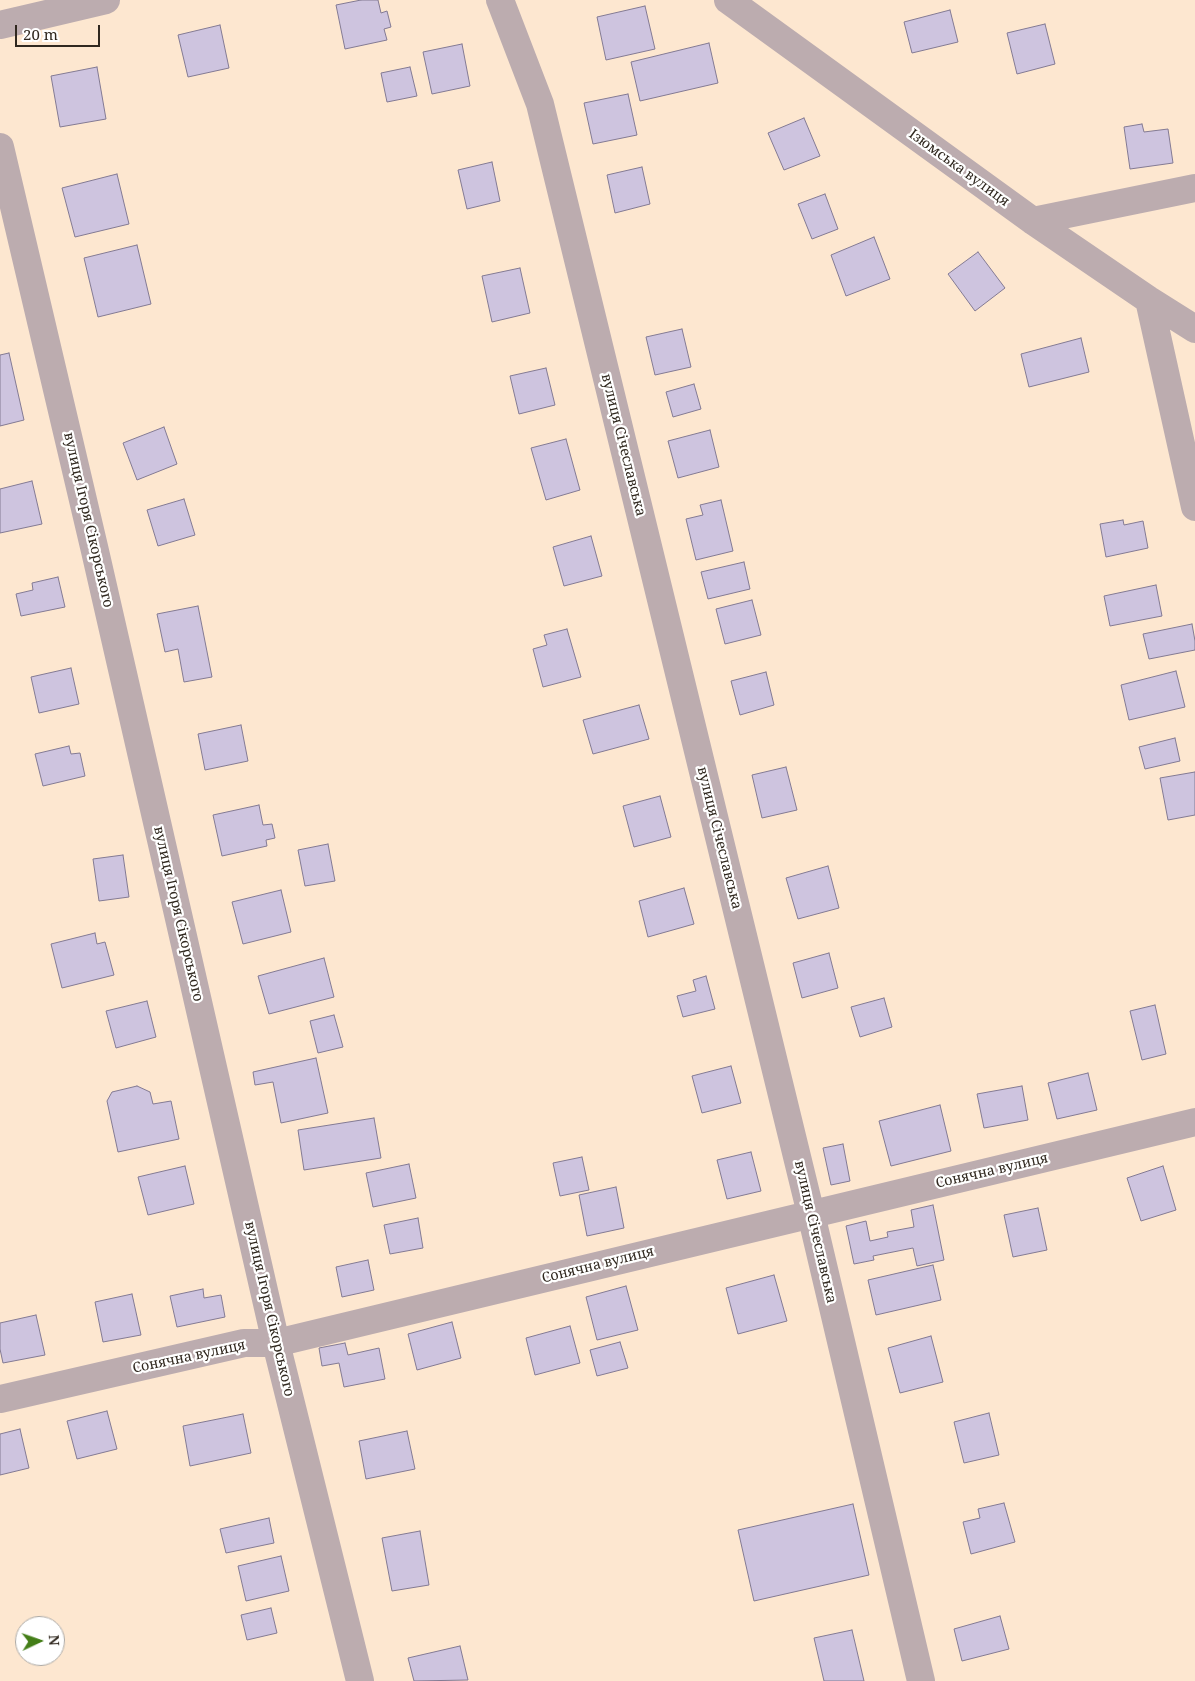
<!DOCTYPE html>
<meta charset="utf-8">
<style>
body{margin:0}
#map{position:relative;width:1195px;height:1681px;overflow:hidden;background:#fde7d0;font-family:"Noto Serif",serif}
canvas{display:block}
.north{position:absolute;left:15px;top:1616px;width:50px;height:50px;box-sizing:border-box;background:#fff;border:1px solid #aca9a5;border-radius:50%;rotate:87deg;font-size:14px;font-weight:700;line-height:20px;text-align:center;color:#30281f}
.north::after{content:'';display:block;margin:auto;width:18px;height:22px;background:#447e18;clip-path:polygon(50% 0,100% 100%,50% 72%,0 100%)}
.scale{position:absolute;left:15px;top:25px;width:85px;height:22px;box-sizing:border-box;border:2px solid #30281f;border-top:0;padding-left:6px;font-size:15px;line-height:18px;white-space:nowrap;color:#30281f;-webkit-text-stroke:4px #fff;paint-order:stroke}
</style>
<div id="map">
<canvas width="1195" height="1681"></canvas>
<div class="north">N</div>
<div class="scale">20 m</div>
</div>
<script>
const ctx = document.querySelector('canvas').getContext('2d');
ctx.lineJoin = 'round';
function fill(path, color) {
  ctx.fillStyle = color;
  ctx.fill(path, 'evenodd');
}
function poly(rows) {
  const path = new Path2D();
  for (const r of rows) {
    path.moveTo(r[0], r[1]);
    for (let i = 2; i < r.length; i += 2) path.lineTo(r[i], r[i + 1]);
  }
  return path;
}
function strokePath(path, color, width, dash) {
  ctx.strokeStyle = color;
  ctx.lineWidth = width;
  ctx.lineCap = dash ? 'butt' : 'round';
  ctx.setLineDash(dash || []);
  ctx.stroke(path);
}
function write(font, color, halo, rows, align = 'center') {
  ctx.font = font + ' "Noto Serif",serif';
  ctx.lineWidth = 4.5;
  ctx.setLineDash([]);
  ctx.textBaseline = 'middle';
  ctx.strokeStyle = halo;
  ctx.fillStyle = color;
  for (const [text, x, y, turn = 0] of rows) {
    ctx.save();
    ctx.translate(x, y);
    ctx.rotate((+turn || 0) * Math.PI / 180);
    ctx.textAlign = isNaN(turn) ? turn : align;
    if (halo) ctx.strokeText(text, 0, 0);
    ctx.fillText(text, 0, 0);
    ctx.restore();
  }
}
const building = poly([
 [361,0,378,0,381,13,387,11,391,27,384,29,387,40,345,49,336,5,361,0],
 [645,6,655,49,606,60,597,17,645,6],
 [950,10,958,42,912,53,904,22,950,10],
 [1045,24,1055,64,1017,74,1007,33,1045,24],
 [220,25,229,68,188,77,178,35,220,25],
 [709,43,718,83,640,101,631,62,709,43],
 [462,44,470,86,432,94,423,52,462,44],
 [97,67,106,119,60,127,51,76,97,67],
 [410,67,417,96,387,102,381,73,410,67],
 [628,94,637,135,593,144,584,103,628,94],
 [804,118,820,156,784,170,768,133,804,118],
 [1142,124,1144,132,1168,129,1173,163,1130,169,1124,127,1142,124],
 [492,162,500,201,467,209,458,170,492,162],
 [642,167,650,204,615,213,607,175,642,167],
 [117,174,129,224,75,237,62,188,117,174],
 [825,194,838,229,812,239,798,204,825,194],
 [874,237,890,279,846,296,831,255,874,237],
 [137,245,151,304,98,317,84,258,137,245],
 [978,252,1005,288,975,311,948,274,978,252],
 [520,268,530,313,492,322,482,276,520,268],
 [682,329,691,367,655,375,646,337,682,329],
 [1081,338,1089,372,1029,387,1021,354,1081,338],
 [9,353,24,420,0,426,0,355,9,353],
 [546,368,555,405,519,414,510,376,546,368],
 [694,384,701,409,673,417,666,392,694,384],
 [164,427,177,464,137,480,123,443,164,427],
 [710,430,719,467,678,478,668,441,710,430],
 [566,439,580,490,546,500,531,448,566,439],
 [32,481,42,524,0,533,0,489,32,481],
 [184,499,195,535,158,546,147,510,184,499],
 [721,500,733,551,696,560,686,519,703,515,700,505,721,500],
 [1123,520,1124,525,1143,521,1148,548,1106,557,1100,524,1123,520],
 [591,536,602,576,564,586,553,547,591,536],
 [744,562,750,589,708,599,701,572,744,562],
 [58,577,65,607,21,616,16,594,33,590,32,583,58,577],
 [1156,585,1162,616,1110,626,1104,596,1156,585],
 [752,600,761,635,725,644,716,609,752,600],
 [198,606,212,677,184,682,178,649,165,652,157,614,198,606],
 [1192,624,1195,641,1195,650,1149,659,1143,634,1192,624],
 [567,629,581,677,543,687,533,649,547,645,544,635,567,629],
 [71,668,79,704,39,713,31,677,71,668],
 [1176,671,1185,707,1129,720,1121,685,1176,671],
 [766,672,774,705,740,715,731,681,766,672],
 [639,705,649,739,593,754,583,720,639,705],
 [241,725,248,761,205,770,198,734,241,725],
 [1175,738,1180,761,1145,769,1139,747,1175,738],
 [69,746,71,754,80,753,85,776,43,786,35,754,69,746],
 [786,767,797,810,762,818,752,775,786,767],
 [1195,772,1195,815,1168,820,1160,778,1195,772],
 [660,796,671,837,634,847,623,806,660,796],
 [259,805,263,825,272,824,275,838,266,840,267,846,222,856,213,815,259,805],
 [328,844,335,881,305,886,298,850,328,844],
 [123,855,129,897,99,901,93,859,123,855],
 [828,866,839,908,798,919,786,878,828,866],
 [684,888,694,924,648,937,639,901,684,888],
 [281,890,291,932,243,944,232,902,281,890],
 [95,933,97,944,105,942,114,975,62,988,51,944,95,933],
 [829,953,838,988,802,998,793,963,829,953],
 [324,958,334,997,269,1014,258,976,324,958],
 [706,976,715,1009,683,1017,677,996,696,991,693,980,706,976],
 [884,998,892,1027,860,1037,851,1007,884,998],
 [147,1001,156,1037,116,1048,106,1011,147,1001],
 [1155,1005,1166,1054,1142,1060,1130,1011,1155,1005],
 [334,1015,343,1047,318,1053,310,1021,334,1015],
 [316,1058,328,1113,281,1123,273,1082,255,1085,253,1072,316,1058],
 [731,1066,741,1103,702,1113,692,1076,731,1066],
 [1088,1073,1097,1110,1057,1119,1048,1083,1088,1073],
 [137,1086,150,1092,153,1104,171,1101,179,1139,118,1152,107,1101,112,1092,137,1086],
 [1022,1086,1028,1120,984,1128,977,1094,1022,1086],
 [940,1105,951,1151,891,1166,879,1121,940,1105],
 [374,1118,381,1158,304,1170,298,1130,374,1118],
 [843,1144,850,1181,831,1185,823,1148,843,1144],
 [751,1152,761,1191,727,1199,717,1160,751,1152],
 [582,1157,589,1190,560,1196,553,1163,582,1157],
 [409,1164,416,1198,373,1207,366,1173,409,1164],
 [185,1166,194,1204,148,1215,138,1177,185,1166],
 [1163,1166,1176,1210,1141,1221,1127,1178,1163,1166],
 [616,1187,624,1228,587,1236,579,1195,616,1187],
 [933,1205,944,1260,917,1266,913,1248,873,1256,874,1260,854,1264,846,1226,866,1221,870,1241,888,1237,887,1232,914,1227,911,1210,933,1205],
 [1038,1208,1047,1250,1013,1257,1004,1215,1038,1208],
 [418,1218,423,1248,390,1254,384,1225,418,1218],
 [368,1260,374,1290,342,1297,336,1267,368,1260],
 [933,1265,941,1300,876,1315,868,1280,933,1265],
 [774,1275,787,1321,738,1334,726,1288,774,1275],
 [626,1286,638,1330,597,1340,586,1297,626,1286],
 [203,1289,204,1298,221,1295,225,1317,177,1327,170,1296,203,1289],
 [132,1294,141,1335,103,1342,95,1302,132,1294],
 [36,1315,45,1355,3,1363,0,1349,0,1323,36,1315],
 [452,1322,461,1358,417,1370,408,1334,452,1322],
 [570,1326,580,1363,535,1375,526,1338,570,1326],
 [931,1336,943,1382,900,1393,888,1348,931,1336],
 [620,1342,628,1368,597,1376,590,1350,620,1342],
 [345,1343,348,1355,379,1348,385,1379,344,1387,339,1363,322,1366,319,1348,345,1343],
 [107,1411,117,1449,77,1459,67,1421,107,1411],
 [989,1413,999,1455,964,1463,954,1422,989,1413],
 [243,1414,251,1453,190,1466,183,1426,243,1414],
 [20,1429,29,1468,0,1475,0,1434,20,1429],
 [407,1431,415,1469,366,1479,359,1441,407,1431],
 [1004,1503,1015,1542,971,1554,963,1522,980,1518,978,1509,1004,1503],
 [853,1504,869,1575,754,1601,738,1530,853,1504],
 [269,1518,274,1543,226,1553,220,1529,269,1518],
 [420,1531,429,1585,392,1591,382,1538,420,1531],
 [281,1556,289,1591,246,1601,238,1566,281,1556],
 [271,1608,277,1633,247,1640,241,1615,271,1608],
 [1000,1616,1009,1649,962,1661,954,1629,1000,1616],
 [852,1630,864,1681,824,1681,814,1638,852,1630],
 [460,1646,468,1680,414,1681,408,1658,460,1646]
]);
const minor = poly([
 [500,0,540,104,811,1214,921,1681],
 [728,0,1033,221,1149,300,1195,329],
 [0,25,106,0],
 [0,147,95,551,276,1343,360,1681],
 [1033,221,1195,188],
 [1149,300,1195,507],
 [0,1399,244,1343,276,1343,1195,1122]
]);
const streetNames = [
 ["Ізюмська вулиця",959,168,36],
 ["вулиця Січеславська",623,445,76],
 ["вулиця Ігоря Сікорського",88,520,77],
 ["вулиця Січеславська",719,838,76],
 ["вулиця Ігоря Сікорського",178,914,77],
 ["Сонячна вулиця",992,1171,-13],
 ["вулиця Січеславська",815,1232,77],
 ["Сонячна вулиця",598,1265,-14],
 ["вулиця Ігоря Сікорського",269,1309,77],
 ["Сонячна вулиця",189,1357,-12]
];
fill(building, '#cec4df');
strokePath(building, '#837a93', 1);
strokePath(minor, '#bcacaf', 28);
write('14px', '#30281f', '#fff', streetNames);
</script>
